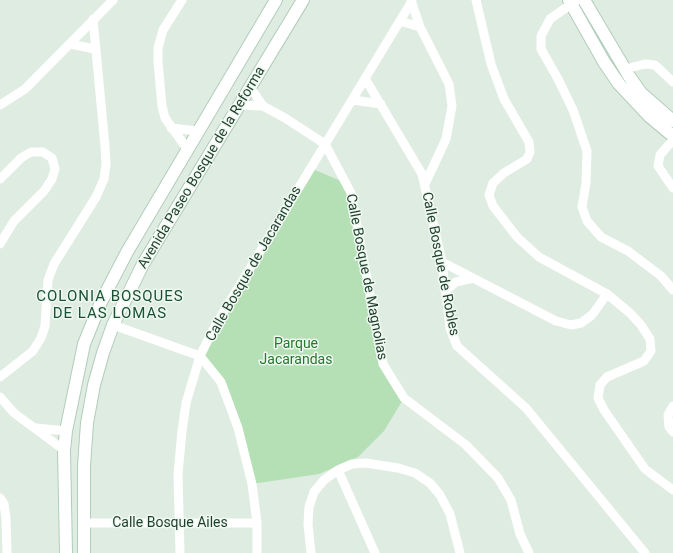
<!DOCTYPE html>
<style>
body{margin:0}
canvas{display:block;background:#dfece2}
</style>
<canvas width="673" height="553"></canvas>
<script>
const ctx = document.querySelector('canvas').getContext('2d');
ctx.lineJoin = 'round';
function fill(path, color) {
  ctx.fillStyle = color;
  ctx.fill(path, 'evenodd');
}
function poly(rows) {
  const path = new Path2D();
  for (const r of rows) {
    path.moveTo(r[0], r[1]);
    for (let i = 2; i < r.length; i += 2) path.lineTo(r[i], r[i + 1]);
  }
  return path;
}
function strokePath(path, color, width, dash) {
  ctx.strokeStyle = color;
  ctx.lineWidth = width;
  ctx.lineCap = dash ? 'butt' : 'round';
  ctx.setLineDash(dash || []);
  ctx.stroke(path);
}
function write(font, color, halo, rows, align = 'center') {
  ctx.font = font + ' Roboto,sans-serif';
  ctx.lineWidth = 3;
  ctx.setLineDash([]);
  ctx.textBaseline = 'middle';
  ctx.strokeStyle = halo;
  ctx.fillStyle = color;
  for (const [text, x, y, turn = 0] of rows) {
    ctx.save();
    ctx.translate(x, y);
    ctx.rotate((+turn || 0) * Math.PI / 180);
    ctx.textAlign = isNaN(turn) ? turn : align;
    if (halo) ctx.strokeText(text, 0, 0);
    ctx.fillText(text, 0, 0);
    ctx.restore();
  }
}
const green = poly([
 [310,168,346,183,383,364,404,398,384,431,358,457,319,474,252,484,229,401,200,356]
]);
const street = poly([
 [182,0,163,30,158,48,158,62,162,106,165,118,188,150],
 [411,0,420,27,449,84,452,106,446,139,425,184],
 [476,0,491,64,504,99,529,142,530,152,527,159,504,173,493,183,489,195,493,206,517,237,539,257,607,294,630,313,641,325,650,339,651,351,644,361,607,377,600,385,598,398,604,410,645,469,673,490],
 [577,0,550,19,541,36,541,49,558,79,573,110,587,151,586,183,582,207,587,221,601,237,628,251,661,276,673,290],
 [400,21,420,27],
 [70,44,95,49],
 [625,69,645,64,655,65,673,82],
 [366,80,422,174,442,262,450,328,457,346,526,408,645,553],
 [250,87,263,106],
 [353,100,381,104],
 [0,105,25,89,113,0],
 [239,105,263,106,285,118,325,144,351,193,383,364,404,398,466,445,498,478,511,500,520,534,529,553],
 [171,128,198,131],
 [673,140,660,155,658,166,673,188],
 [0,179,21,158,31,152,43,152,52,158,55,169,52,179,44,191,14,221,0,244],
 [442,262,556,321,571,325,581,323,592,315,607,294],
 [445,291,456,282,473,278],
 [113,325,200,356,221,382,238,428,252,484,257,523,257,553],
 [0,377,33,351,41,338,45,326,48,280,54,264,96,197,104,179,106,164,105,146,93,19],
 [0,397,14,413,64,450],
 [673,406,668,415,669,427,673,432],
 [36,428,66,431],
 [338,470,375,553],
 [0,498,4,504,6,518,7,553],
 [84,523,257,523],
 [180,553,178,474,182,431,186,403,200,356,215,326,412,1],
 [311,553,308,524,309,507,314,492,324,480,338,470,352,464,366,463,398,468,415,473,430,483,440,495,450,514,460,553]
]);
const secondary = poly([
 [569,0,604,62,619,84,649,116,673,136],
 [584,0,629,76,641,93,673,121],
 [66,553,64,450,66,431,84,344,101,302,127,252,276,0],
 [84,553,84,466,87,423,94,385,103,353,113,325,143,264,303,0]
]);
const streetNames = [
 ["Avenida Paseo Bosque de la Reforma",202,168,-59],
 ["Calle Bosque de Jacarandas",254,264,-60],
 ["Calle Bosque de Robles",440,264,79],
 ["Calle Bosque de Magnolias",366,277,79],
 ["Calle Bosque Ailes",170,523]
];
const parkNames = [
 ["Parque",296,344],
 ["Jacarandas",296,360]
];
const neighbourhoodNames = [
 ["COLONIA BOSQUES",110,297],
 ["DE LAS LOMAS",110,314]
];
fill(green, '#b5e0b5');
strokePath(secondary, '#b1cdbb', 14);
strokePath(street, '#fff', 9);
strokePath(secondary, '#fff', 12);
write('14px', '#1e3e2c', '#eff8f1', streetNames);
write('14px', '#24782d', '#eff8f1', parkNames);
ctx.letterSpacing = '1px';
write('15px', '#185133', '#eff8f1', neighbourhoodNames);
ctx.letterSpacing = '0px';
</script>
